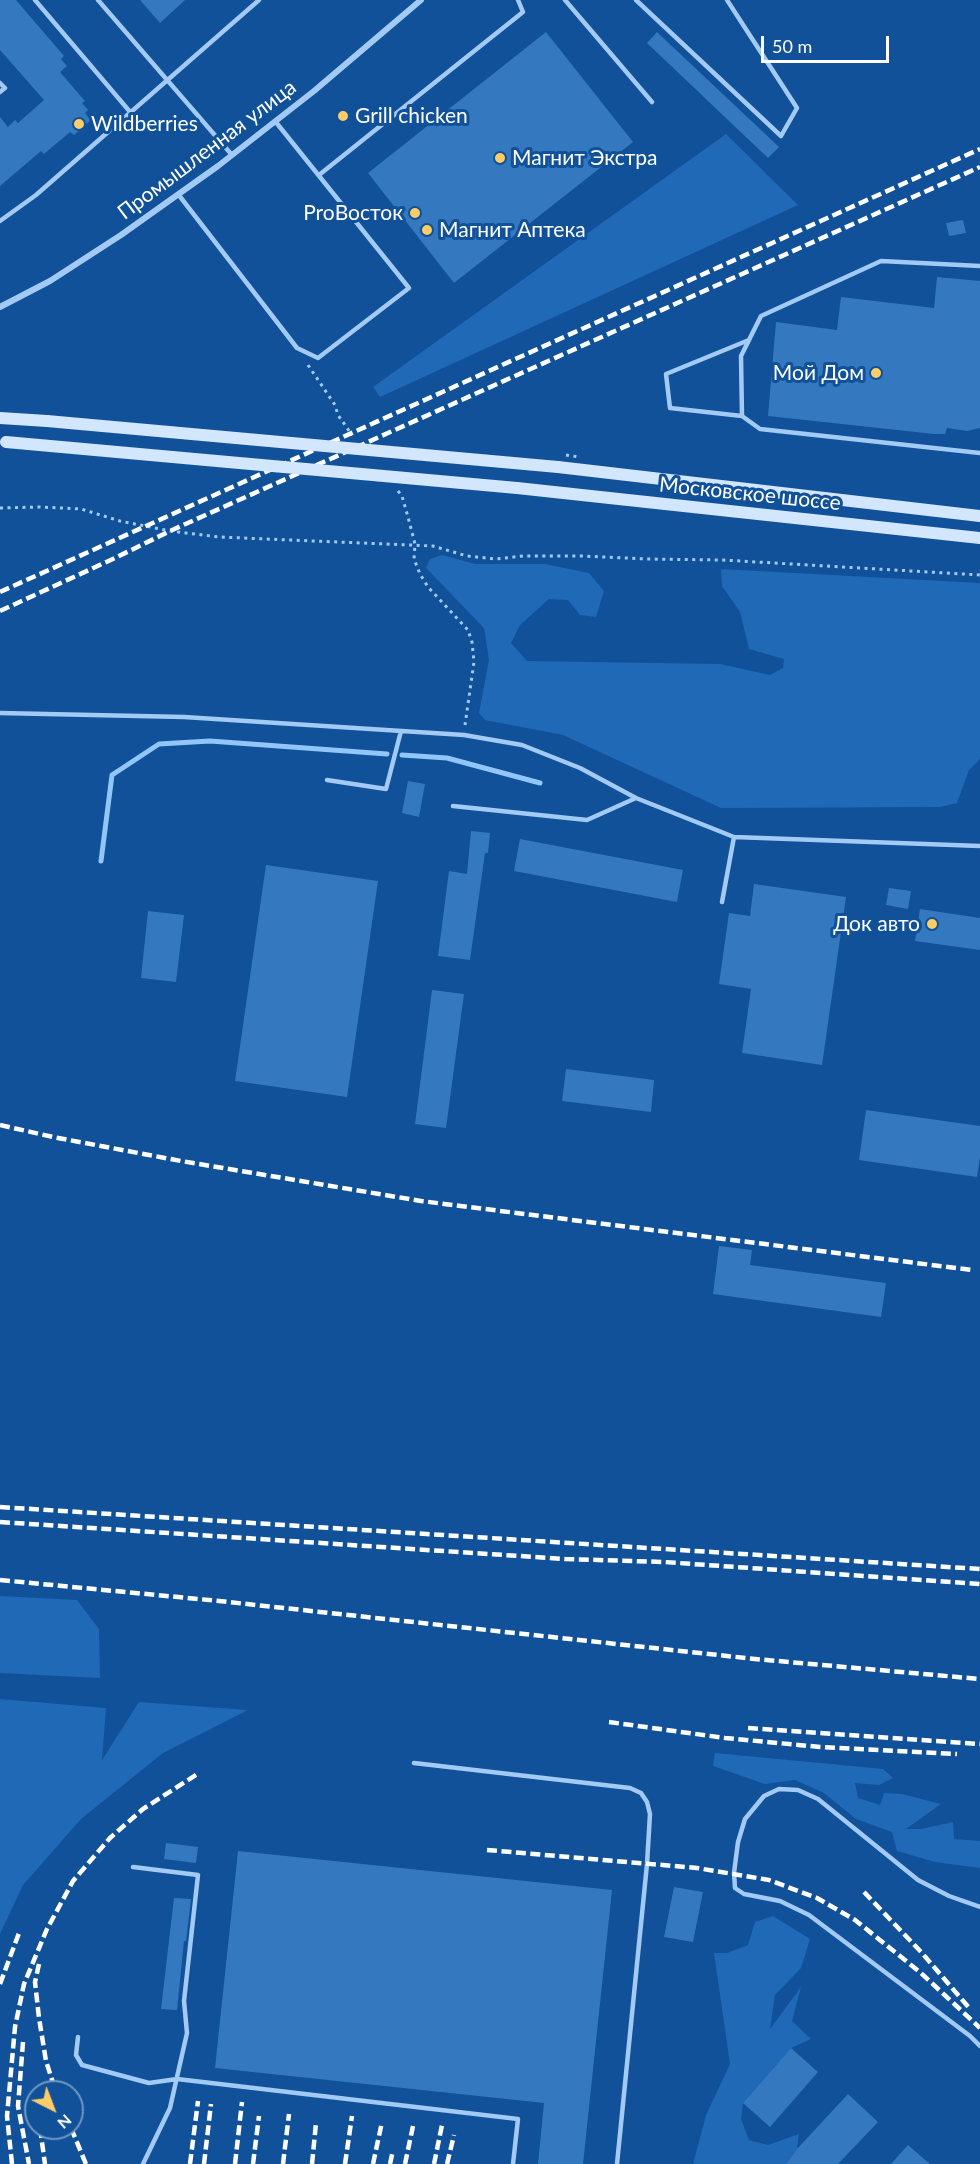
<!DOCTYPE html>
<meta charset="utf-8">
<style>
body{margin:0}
#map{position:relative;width:980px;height:2164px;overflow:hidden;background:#105199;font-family:Lato,sans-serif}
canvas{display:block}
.north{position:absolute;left:24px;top:2080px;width:60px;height:60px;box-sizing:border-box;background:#105199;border:2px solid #7097c2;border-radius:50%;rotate:138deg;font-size:16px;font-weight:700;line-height:24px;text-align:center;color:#fff}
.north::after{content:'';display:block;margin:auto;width:21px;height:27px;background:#ffcd65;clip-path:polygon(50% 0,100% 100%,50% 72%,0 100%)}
.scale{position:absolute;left:761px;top:36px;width:128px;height:27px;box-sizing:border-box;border:3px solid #fff;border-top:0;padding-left:8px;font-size:18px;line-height:21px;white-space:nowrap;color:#fff;-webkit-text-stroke:4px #105199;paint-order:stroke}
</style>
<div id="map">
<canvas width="980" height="2164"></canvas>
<div class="north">N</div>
<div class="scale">50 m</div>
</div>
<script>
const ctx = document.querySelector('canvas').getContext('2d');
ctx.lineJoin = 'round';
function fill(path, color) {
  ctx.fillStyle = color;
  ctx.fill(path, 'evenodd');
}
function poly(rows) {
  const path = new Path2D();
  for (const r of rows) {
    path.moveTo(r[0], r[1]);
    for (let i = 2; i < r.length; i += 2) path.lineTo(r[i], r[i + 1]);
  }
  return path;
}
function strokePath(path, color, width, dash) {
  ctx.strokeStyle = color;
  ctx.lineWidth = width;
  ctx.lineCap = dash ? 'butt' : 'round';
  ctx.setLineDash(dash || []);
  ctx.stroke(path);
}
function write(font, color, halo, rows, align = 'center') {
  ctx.font = font + ' Lato,sans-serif';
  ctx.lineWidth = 6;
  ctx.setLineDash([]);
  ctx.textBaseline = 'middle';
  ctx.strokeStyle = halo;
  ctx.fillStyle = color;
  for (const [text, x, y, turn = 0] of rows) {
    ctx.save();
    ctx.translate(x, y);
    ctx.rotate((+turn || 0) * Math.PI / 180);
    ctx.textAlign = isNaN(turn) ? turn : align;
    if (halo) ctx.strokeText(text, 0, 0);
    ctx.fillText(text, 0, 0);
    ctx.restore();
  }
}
const green = poly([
 [726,134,798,205,380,397,373,387],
 [442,555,475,564,545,564,589,573,604,591,596,617,580,615,568,600,549,599,520,625,511,643,527,661,720,664,770,675,783,668,784,659,749,649,740,612,722,586,721,569,980,583,980,759,969,770,957,803,940,807,721,808,563,735,485,720,479,713,489,660,484,628,426,568,430,559],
 [0,1596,77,1600,99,1629,100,1678,0,1673],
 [0,1699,106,1708,102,1760,139,1702,248,1710,163,1753,81,1819,23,1885,0,1934],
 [715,1753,883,1769,893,1778,879,1785,855,1783,858,1798,880,1805,884,1793,902,1794,941,1804,906,1829,921,1829,953,1822,954,1839,980,1841,980,1868,935,1862,897,1851,892,1832,856,1819,824,1793,795,1780,765,1784,713,1766],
 [773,1916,810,1939,801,1968,775,1995,770,2029,801,1987,792,2021,811,2039,791,2048,743,2103,741,2119,749,2140,768,2145,799,2134,797,2149,786,2164,693,2164,706,2115,730,2064,714,1953,727,1953,748,1945,755,1922]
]);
const stream = poly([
 [402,755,447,758,540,783],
 [101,861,112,775,159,744,210,741,387,754]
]);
const building = poly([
 [0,0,16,0,64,56,61,59,67,66,60,72,85,101,82,103,88,110,85,113,91,120,74,135,70,132,44,154,41,151,0,186,0,117,8,127,15,120,18,123,44,100,0,50],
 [140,0,185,0,160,23],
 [546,32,633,142,454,283,368,173],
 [657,32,779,147,768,158,647,43],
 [963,220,966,233,949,236,946,223],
 [937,277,980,281,980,428,967,431,947,428,945,434,934,434,768,416,776,322,837,330,841,297,934,308],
 [408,781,425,784,419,817,402,813],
 [471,831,490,833,488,853,485,853,470,960,438,956,449,871,467,874],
 [520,839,683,870,677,902,514,871],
 [266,865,378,881,347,1097,235,1081],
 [754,884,846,897,822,1065,742,1053,751,989,719,984,729,913,750,916],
 [889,888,911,891,908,909,886,905],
 [920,909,980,918,980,950,915,941],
 [148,911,184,915,176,982,141,978],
 [432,990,464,994,446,1128,415,1124],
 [566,1069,654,1080,651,1112,562,1101],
 [866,1110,980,1126,980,1157,977,1177,859,1160],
 [719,1246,752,1250,750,1265,886,1283,881,1317,713,1294],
 [166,1843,198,1847,196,1863,164,1859],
 [238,1851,612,1890,583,2164,538,2164,544,2103,215,2068],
 [674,1887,703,1892,693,1942,664,1937],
 [174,1898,191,1899,186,1941,184,1941,177,2010,161,2009],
 [791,2048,818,2072,770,2127,743,2103],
 [848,2094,878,2122,838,2164,786,2164,797,2149],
 [908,2145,930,2164,891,2164]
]);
const path = poly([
 [308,365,335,405,338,415,352,435],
 [398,491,402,496,408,517,415,544,414,559,420,574,428,587,468,630,472,642,474,662,465,725],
 [0,508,40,507,81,509,120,521,170,531,219,537,433,546,467,556,496,559,523,556,582,556,647,559,723,560,980,575]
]);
const lane = poly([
 [35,0,131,113],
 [98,0,232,155],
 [565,0,652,102],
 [636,0,781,136,797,108,727,0],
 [0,83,5,88,0,92],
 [319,175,523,12,518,0],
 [178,194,297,348,318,358,409,288,275,121],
 [0,221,36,195,259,0],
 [980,266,881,261,761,316,741,356,742,416,760,429,980,453],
 [742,416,670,408,666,374,749,340],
 [0,713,184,717,464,735,522,745,580,768,636,798],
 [327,780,386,789,401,731],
 [453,806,587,820,636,798,734,837,980,846],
 [722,902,734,837],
 [414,1763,630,1788,641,1793,647,1802,650,1814,647,1864,617,2164],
 [133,1867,198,1875,184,2001,187,2033,170,2108,143,2164],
 [980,1907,949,1896,918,1880,818,1799,798,1790,779,1789,764,1796,745,1819,738,1842,734,1873,735,1888,744,1894,780,1901,809,1915,970,2036,980,2046],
 [78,2037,76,2055,82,2065,149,2083,177,2079,518,2119,513,2164]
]);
const street = poly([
 [0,307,50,281,121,235,218,166,314,91,421,0]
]);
const secondary = poly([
 [0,418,47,421],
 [558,467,980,516],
 [517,488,980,538]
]);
const rail = poly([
 [0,592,980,149],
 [0,611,115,558,170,531,980,167],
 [0,1125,53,1137,181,1161,421,1201,972,1270],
 [0,1507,980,1569],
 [0,1522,565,1559,664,1562,980,1584],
 [0,1580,219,1601,755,1659,980,1679],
 [609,1722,725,1738,820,1747,957,1754],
 [748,1728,980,1744],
 [487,1850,697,1868,769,1880,817,1898,855,1920,921,1973,980,2028],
 [864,1892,922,1953,971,2010],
 [39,1964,35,1982,39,2018,46,2061,56,2092],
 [0,1984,19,1933],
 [23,2042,18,2106,29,2164],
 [40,2128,45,2164],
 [71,2128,86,2164],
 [12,2164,7,2116,15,2027,24,1984,47,1929,73,1881,110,1838,143,1809,199,1773],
 [190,2164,198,2101],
 [204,2164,211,2104],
 [235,2164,242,2102],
 [253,2164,259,2116],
 [283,2164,289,2114],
 [312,2164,316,2123],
 [345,2164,352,2116],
 [373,2164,382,2122],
 [390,2164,393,2150],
 [405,2164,413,2126],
 [434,2164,442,2125],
 [447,2164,454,2135]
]);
const pathBridge = poly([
 [566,455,579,457]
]);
const secondaryBridge = poly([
 [47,421,558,467],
 [6,442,517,488]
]);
const markers = [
 [343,116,6,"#ffcd65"],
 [79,124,6,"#ffcd65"],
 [500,158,6,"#ffcd65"],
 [415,213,6,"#ffcd65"],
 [427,230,6,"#ffcd65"],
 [876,373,6,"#ffcd65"],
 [932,924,6,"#ffcd65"]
];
const poiNames = [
 ["Grill chicken",355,116],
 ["Wildberries",91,124],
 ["Магнит Экстра",512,158],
 ["ProВосток",403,213,"right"],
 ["Магнит Аптека",439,230],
 ["Мой Дом",864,373,"right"],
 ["Док авто",920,924,"right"]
];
const streetNames = [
 ["Промышленная улица",207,150,-37],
 ["Московское шоссе",750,494,6]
];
fill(green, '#1f69b7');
strokePath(stream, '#93c6f8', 5);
fill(building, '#3478c0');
strokePath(path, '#a2caf4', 3, [3, 4.5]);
strokePath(lane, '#a2caf4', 4.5);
strokePath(street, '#a2caf4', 6);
strokePath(secondary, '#d2e6fd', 12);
strokePath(rail, '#fff', 4.5, [10, 4.5]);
strokePath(pathBridge, '#a2caf4', 3, [3, 4.5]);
strokePath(secondaryBridge, '#d2e6fd', 12);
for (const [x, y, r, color] of markers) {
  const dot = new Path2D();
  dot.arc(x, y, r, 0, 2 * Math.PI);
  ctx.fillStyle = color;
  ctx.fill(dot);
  strokePath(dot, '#105199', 2);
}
write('21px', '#fff', '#105199', poiNames, 'left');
write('21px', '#fff', '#105199', streetNames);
</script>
